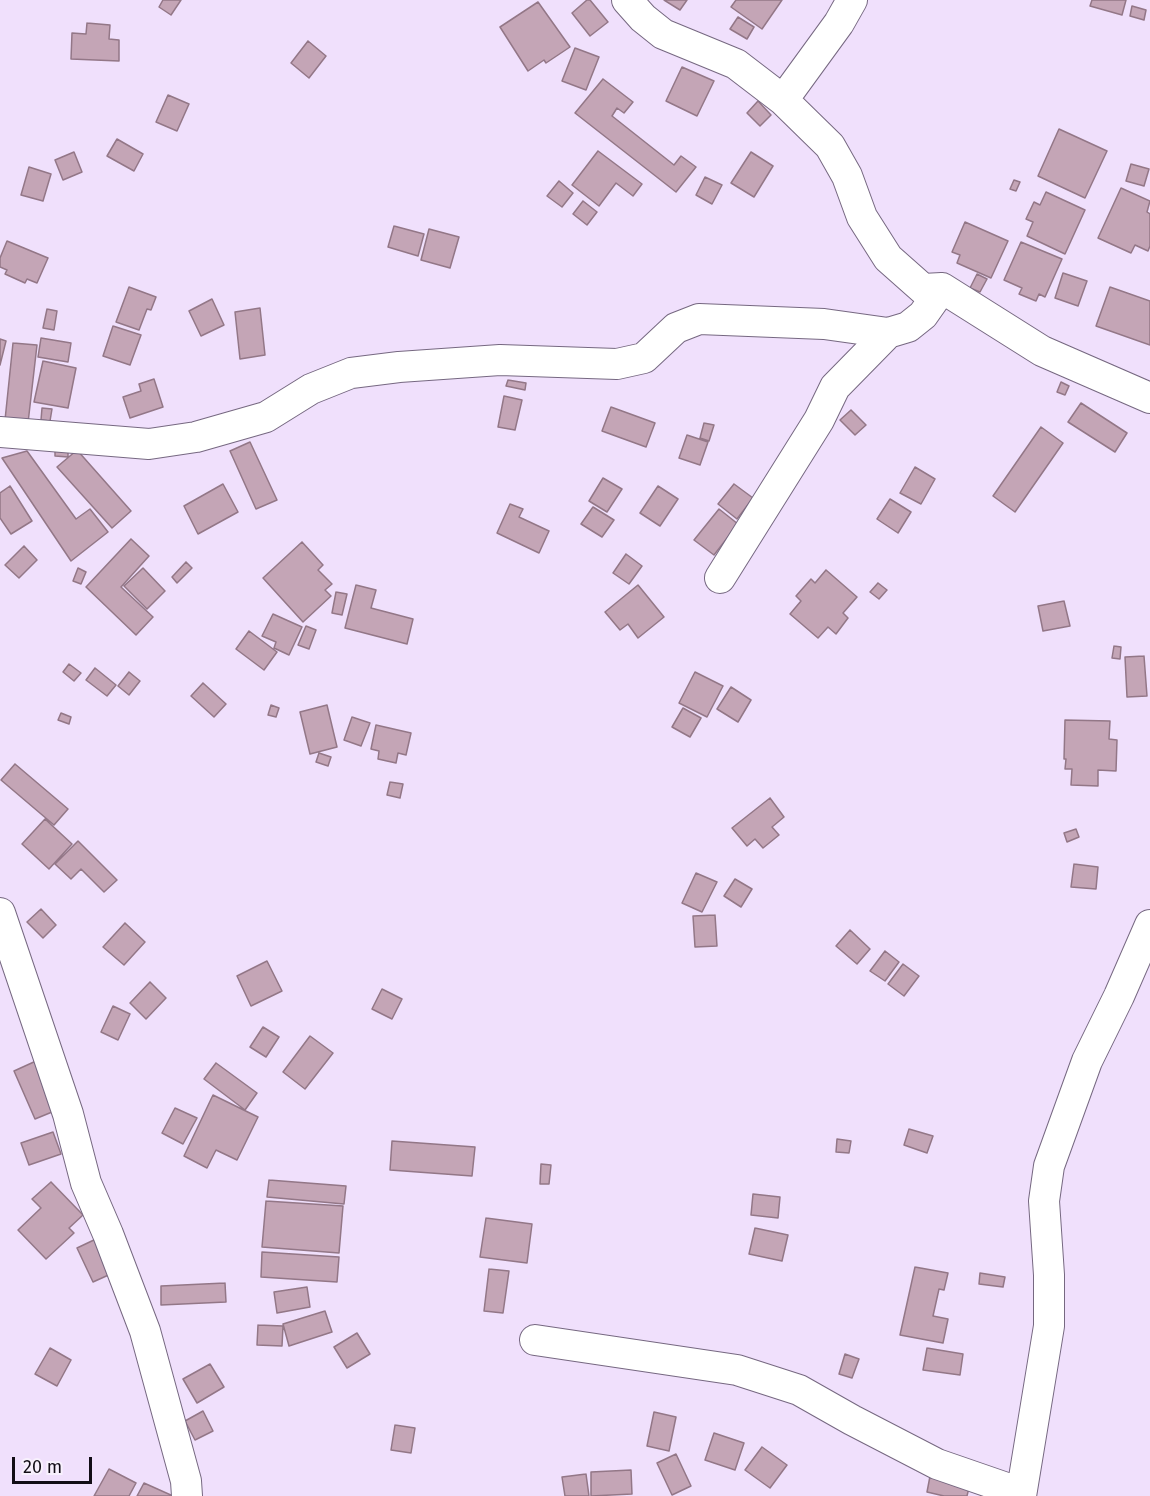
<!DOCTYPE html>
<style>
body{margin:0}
#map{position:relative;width:1150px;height:1496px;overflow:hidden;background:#f0e0fc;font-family:"Fira Sans",sans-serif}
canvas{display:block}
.scale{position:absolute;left:12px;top:1457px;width:80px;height:27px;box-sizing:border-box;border:3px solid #120d16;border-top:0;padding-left:8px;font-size:18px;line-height:21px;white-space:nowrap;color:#120d16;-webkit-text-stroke:4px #f8f1fd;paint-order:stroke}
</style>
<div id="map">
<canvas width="1150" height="1496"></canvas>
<div class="scale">20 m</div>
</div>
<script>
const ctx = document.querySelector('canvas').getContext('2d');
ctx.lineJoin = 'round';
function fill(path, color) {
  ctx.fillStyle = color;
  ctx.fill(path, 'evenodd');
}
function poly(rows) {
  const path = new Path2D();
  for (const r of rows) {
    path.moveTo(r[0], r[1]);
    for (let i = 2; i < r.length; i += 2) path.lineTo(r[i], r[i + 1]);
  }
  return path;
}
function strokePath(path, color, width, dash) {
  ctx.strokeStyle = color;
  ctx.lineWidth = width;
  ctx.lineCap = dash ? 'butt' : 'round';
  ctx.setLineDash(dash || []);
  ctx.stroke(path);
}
const building = poly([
 [163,0,181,0,171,15,159,7,163,0],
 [587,0,590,0,608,22,590,36,572,13,587,0],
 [664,0,687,0,680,10,664,0],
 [736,0,782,0,762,29,731,7,736,0],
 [1092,0,1126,0,1122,15,1090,6,1092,0],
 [538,2,570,47,546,63,544,60,528,71,500,27,538,2],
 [1132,6,1146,10,1144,20,1130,16,1132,6],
 [738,17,754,27,747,39,730,29,738,17],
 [87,23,110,25,109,39,119,40,119,61,71,59,72,33,86,34,87,23],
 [308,41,326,56,309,78,291,63,308,41],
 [575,48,599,57,586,90,562,81,575,48],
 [682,67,714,81,697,116,666,101,682,67],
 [603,79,633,102,624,113,617,108,612,116,674,165,681,156,696,167,676,192,575,113,603,79],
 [168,95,189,104,177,131,156,122,168,95],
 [758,101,771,115,760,126,747,113,758,101],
 [1059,129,1107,151,1085,198,1038,176,1059,129],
 [117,139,143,154,134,171,107,156,117,139],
 [598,151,642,184,633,196,616,183,599,206,572,185,598,151],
 [74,152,82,172,63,180,55,160,74,152],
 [751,152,773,166,754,197,731,183,751,152],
 [1131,164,1149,169,1144,186,1126,181,1131,164],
 [29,167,51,174,43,201,21,195,29,167],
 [705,177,722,185,712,204,696,195,705,177],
 [1014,180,1020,182,1016,191,1010,189,1014,180],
 [559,181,573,193,562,207,547,196,559,181],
 [1121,188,1150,201,1147,212,1150,214,1150,246,1148,251,1135,245,1131,253,1098,238,1121,188],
 [1046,192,1085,210,1065,254,1027,236,1033,222,1026,219,1034,202,1040,205,1046,192],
 [583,201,597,212,587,225,573,214,583,201],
 [965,222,1008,241,991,278,957,263,960,255,952,252,965,222],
 [394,226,424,234,418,256,388,247,394,226],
 [429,229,459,237,450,268,421,260,429,229],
 [7,241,48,258,37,283,27,279,25,283,5,274,7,270,0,267,0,258,7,241],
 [1021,242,1062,259,1045,297,1039,294,1036,301,1019,294,1022,288,1004,280,1021,242],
 [1063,273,1087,281,1078,306,1055,298,1063,273],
 [977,274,987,279,980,292,970,288,977,274],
 [129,287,156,297,151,310,147,309,139,330,116,322,129,287],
 [1110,287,1150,301,1150,345,1096,326,1110,287],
 [212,299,224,325,201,336,189,311,212,299],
 [260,308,265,355,240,359,235,312,260,308],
 [47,309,57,311,54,330,43,328,47,309],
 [113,326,141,335,130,365,103,356,113,326],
 [41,338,71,343,68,362,38,357,41,338],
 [0,339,6,341,0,365,0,339],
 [13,343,37,345,28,423,5,420,13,343],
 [43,361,76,368,68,408,34,402,43,361],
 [154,379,163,407,130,418,123,397,141,391,139,384,154,379],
 [508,380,526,383,525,390,506,386,508,380],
 [1061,382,1069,386,1065,395,1057,392,1061,382],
 [504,396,522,400,515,430,498,427,504,396],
 [1081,403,1127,433,1115,452,1068,422,1081,403],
 [611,407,655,423,646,447,602,431,611,407],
 [42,408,52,409,50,421,41,420,42,408],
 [851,410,866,425,855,435,840,420,851,410],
 [704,423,714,425,709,441,700,438,704,423],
 [1041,427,1063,443,1015,512,993,496,1041,427],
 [687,435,708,442,700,465,679,458,687,435],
 [250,442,277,500,256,509,230,451,250,442],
 [55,449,68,450,68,457,55,456,55,449],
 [77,450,131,511,112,528,57,467,77,450],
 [27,451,76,519,90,509,108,532,71,561,2,458,27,451],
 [915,467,935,479,921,504,900,493,915,467],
 [603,478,622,489,607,512,589,501,603,478],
 [223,484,238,512,198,534,184,506,223,484],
 [734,484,753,498,737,519,718,504,734,484],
 [10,486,32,521,11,534,0,518,0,493,10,486],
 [658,486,678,499,660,526,640,513,658,486],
 [890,499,911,512,898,533,877,519,890,499],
 [510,504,523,509,519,517,549,531,539,553,497,533,510,504],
 [593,507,614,520,602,537,581,524,593,507],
 [719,509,738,524,714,555,694,540,719,509],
 [131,539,149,556,121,587,153,617,136,635,86,587,131,539],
 [302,542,323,565,318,570,332,584,325,590,331,596,303,622,263,578,302,542],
 [24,546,37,560,19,578,5,565,24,546],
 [626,554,642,566,629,584,613,573,626,554],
 [186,562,192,568,177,583,172,577,186,562],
 [78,568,86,572,81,584,73,581,78,568],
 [143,568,165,591,147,609,124,586,143,568],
 [826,570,857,597,843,613,848,618,836,634,828,627,818,638,790,614,801,601,796,596,811,579,815,583,826,570],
 [878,583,887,590,879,599,870,592,878,583],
 [356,585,376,590,371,608,413,619,407,644,345,628,356,585],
 [638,585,664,617,638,638,628,624,620,630,605,612,638,585],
 [336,592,347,594,342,615,332,613,336,592],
 [1064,601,1070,626,1043,631,1038,606,1064,601],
 [273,614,302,627,289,655,274,648,276,642,262,636,273,614],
 [306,626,316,630,309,649,298,645,306,626],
 [249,631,277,652,264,670,236,649,249,631],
 [1114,646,1121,647,1120,659,1112,658,1114,646],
 [1144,656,1147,696,1127,697,1125,657,1144,656],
 [69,664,81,673,74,681,63,672,69,664],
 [95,668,116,685,107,696,86,680,95,668],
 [129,672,140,681,129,695,118,686,129,672],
 [695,672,723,686,707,717,679,703,695,672],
 [203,683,226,704,214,717,191,696,203,683],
 [731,687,751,700,738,722,717,709,731,687],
 [271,705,279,708,276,717,268,715,271,705],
 [327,705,337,747,310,754,300,712,327,705],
 [683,708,701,718,690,737,672,727,683,708],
 [61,713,71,717,69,724,58,720,61,713],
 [352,717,370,723,361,746,344,740,352,717],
 [1065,720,1110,721,1109,739,1117,740,1116,771,1098,770,1098,786,1071,785,1072,769,1065,769,1066,759,1064,759,1065,720],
 [376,725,411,733,406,755,398,753,396,763,378,759,379,751,371,749,376,725],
 [319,753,331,757,328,766,316,762,319,753],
 [15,764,68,809,54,825,1,780,15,764],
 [390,782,403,784,400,798,387,795,390,782],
 [770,798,784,817,772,827,779,835,763,848,755,839,747,846,732,828,770,798],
 [45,819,72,844,49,869,22,844,45,819],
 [1076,829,1079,837,1067,842,1064,833,1076,829],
 [78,841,117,880,104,892,81,869,71,879,55,864,78,841],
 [1074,864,1098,867,1096,889,1071,887,1074,864],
 [696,873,717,882,702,912,682,903,696,873],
 [735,879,752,889,741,907,724,896,735,879],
 [41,909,56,925,43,938,27,922,41,909],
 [715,915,717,946,695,947,693,916,715,915],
 [125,923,145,942,124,965,103,947,125,923],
 [850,930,870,949,857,964,836,946,850,930],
 [885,951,899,962,885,981,870,971,885,951],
 [267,961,282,991,251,1006,237,976,267,961],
 [903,964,919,976,904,996,888,984,903,964],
 [150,982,166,998,146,1019,130,1003,150,982],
 [382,989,402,999,392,1019,372,1009,382,989],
 [113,1006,130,1014,118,1040,101,1032,113,1006],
 [263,1027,279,1037,266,1057,250,1047,263,1027],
 [310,1036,333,1053,305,1089,283,1072,310,1036],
 [36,1061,57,1110,35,1119,14,1071,36,1061],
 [216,1063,257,1093,245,1110,204,1079,216,1063],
 [213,1095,258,1117,237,1160,216,1150,207,1168,184,1156,213,1095],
 [175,1108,197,1118,183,1144,162,1133,175,1108],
 [909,1129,933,1136,927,1153,904,1145,909,1129],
 [53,1132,61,1154,29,1165,21,1143,53,1132],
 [837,1139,851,1141,849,1153,836,1152,837,1139],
 [392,1141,475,1147,472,1176,390,1170,392,1141],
 [541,1164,551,1165,549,1184,540,1184,541,1164],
 [269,1180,346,1186,344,1204,267,1197,269,1180],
 [51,1182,83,1215,69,1228,74,1233,46,1259,18,1230,41,1208,32,1199,51,1182],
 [753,1194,780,1197,778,1218,751,1215,753,1194],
 [266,1201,343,1206,339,1253,262,1247,266,1201],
 [486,1218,532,1224,527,1263,480,1257,486,1218],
 [755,1228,788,1235,782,1261,749,1254,755,1228],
 [96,1239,113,1273,93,1282,77,1248,96,1239],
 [262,1252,339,1257,337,1282,261,1277,262,1252],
 [915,1267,948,1273,944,1290,939,1289,933,1316,948,1319,943,1343,900,1335,915,1267],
 [489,1269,509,1271,503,1313,484,1311,489,1269],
 [980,1273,1005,1277,1003,1287,979,1284,980,1273],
 [225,1283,226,1302,161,1305,161,1286,225,1283],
 [307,1287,310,1307,277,1313,274,1292,307,1287],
 [325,1311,332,1332,289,1346,283,1324,325,1311],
 [258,1325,283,1326,282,1346,257,1345,258,1325],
 [357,1333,370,1354,347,1368,334,1347,357,1333],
 [50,1348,71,1360,57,1386,35,1374,50,1348],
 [927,1348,963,1354,960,1375,923,1370,927,1348],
 [845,1354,859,1359,852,1378,839,1374,845,1354],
 [210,1364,224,1387,197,1403,183,1379,210,1364],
 [203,1411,213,1431,195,1440,185,1421,203,1411],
 [654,1412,676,1417,669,1451,647,1446,654,1412],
 [395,1425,415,1428,411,1453,391,1450,395,1425],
 [714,1433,744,1443,735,1470,705,1460,714,1433],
 [762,1447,787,1465,770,1488,745,1470,762,1447],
 [676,1454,691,1486,672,1495,657,1463,676,1454],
 [109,1469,136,1483,129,1496,94,1496,109,1469],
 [631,1470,632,1494,591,1496,591,1472,631,1470],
 [931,1471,971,1479,967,1496,944,1496,927,1492,931,1471],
 [586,1474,589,1496,565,1496,562,1477,586,1474],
 [144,1483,173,1496,137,1496,144,1483]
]);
const minor = poly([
 [627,0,643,18,663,34,736,64,783,100,830,146,847,176,862,217,888,258,923,289,942,288,1042,351,1150,398],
 [783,100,839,23,852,0],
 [0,432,149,444,196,437,266,417,311,389,351,373,399,367,500,360,617,364,644,358,676,328,699,319,824,324,888,333,908,327,923,315,942,288],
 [720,578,819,420,835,387,888,333],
 [0,913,68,1114,86,1183,108,1234,145,1331,186,1481,187,1496],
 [535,1340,737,1370,799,1390,852,1420,937,1464,1021,1493],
 [1021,1496,1049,1326,1049,1275,1044,1201,1049,1166,1087,1061,1119,996,1150,925]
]);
fill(building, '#c4a5b6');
strokePath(building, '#937787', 1.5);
strokePath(minor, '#766881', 32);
strokePath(minor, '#fff', 30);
</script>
